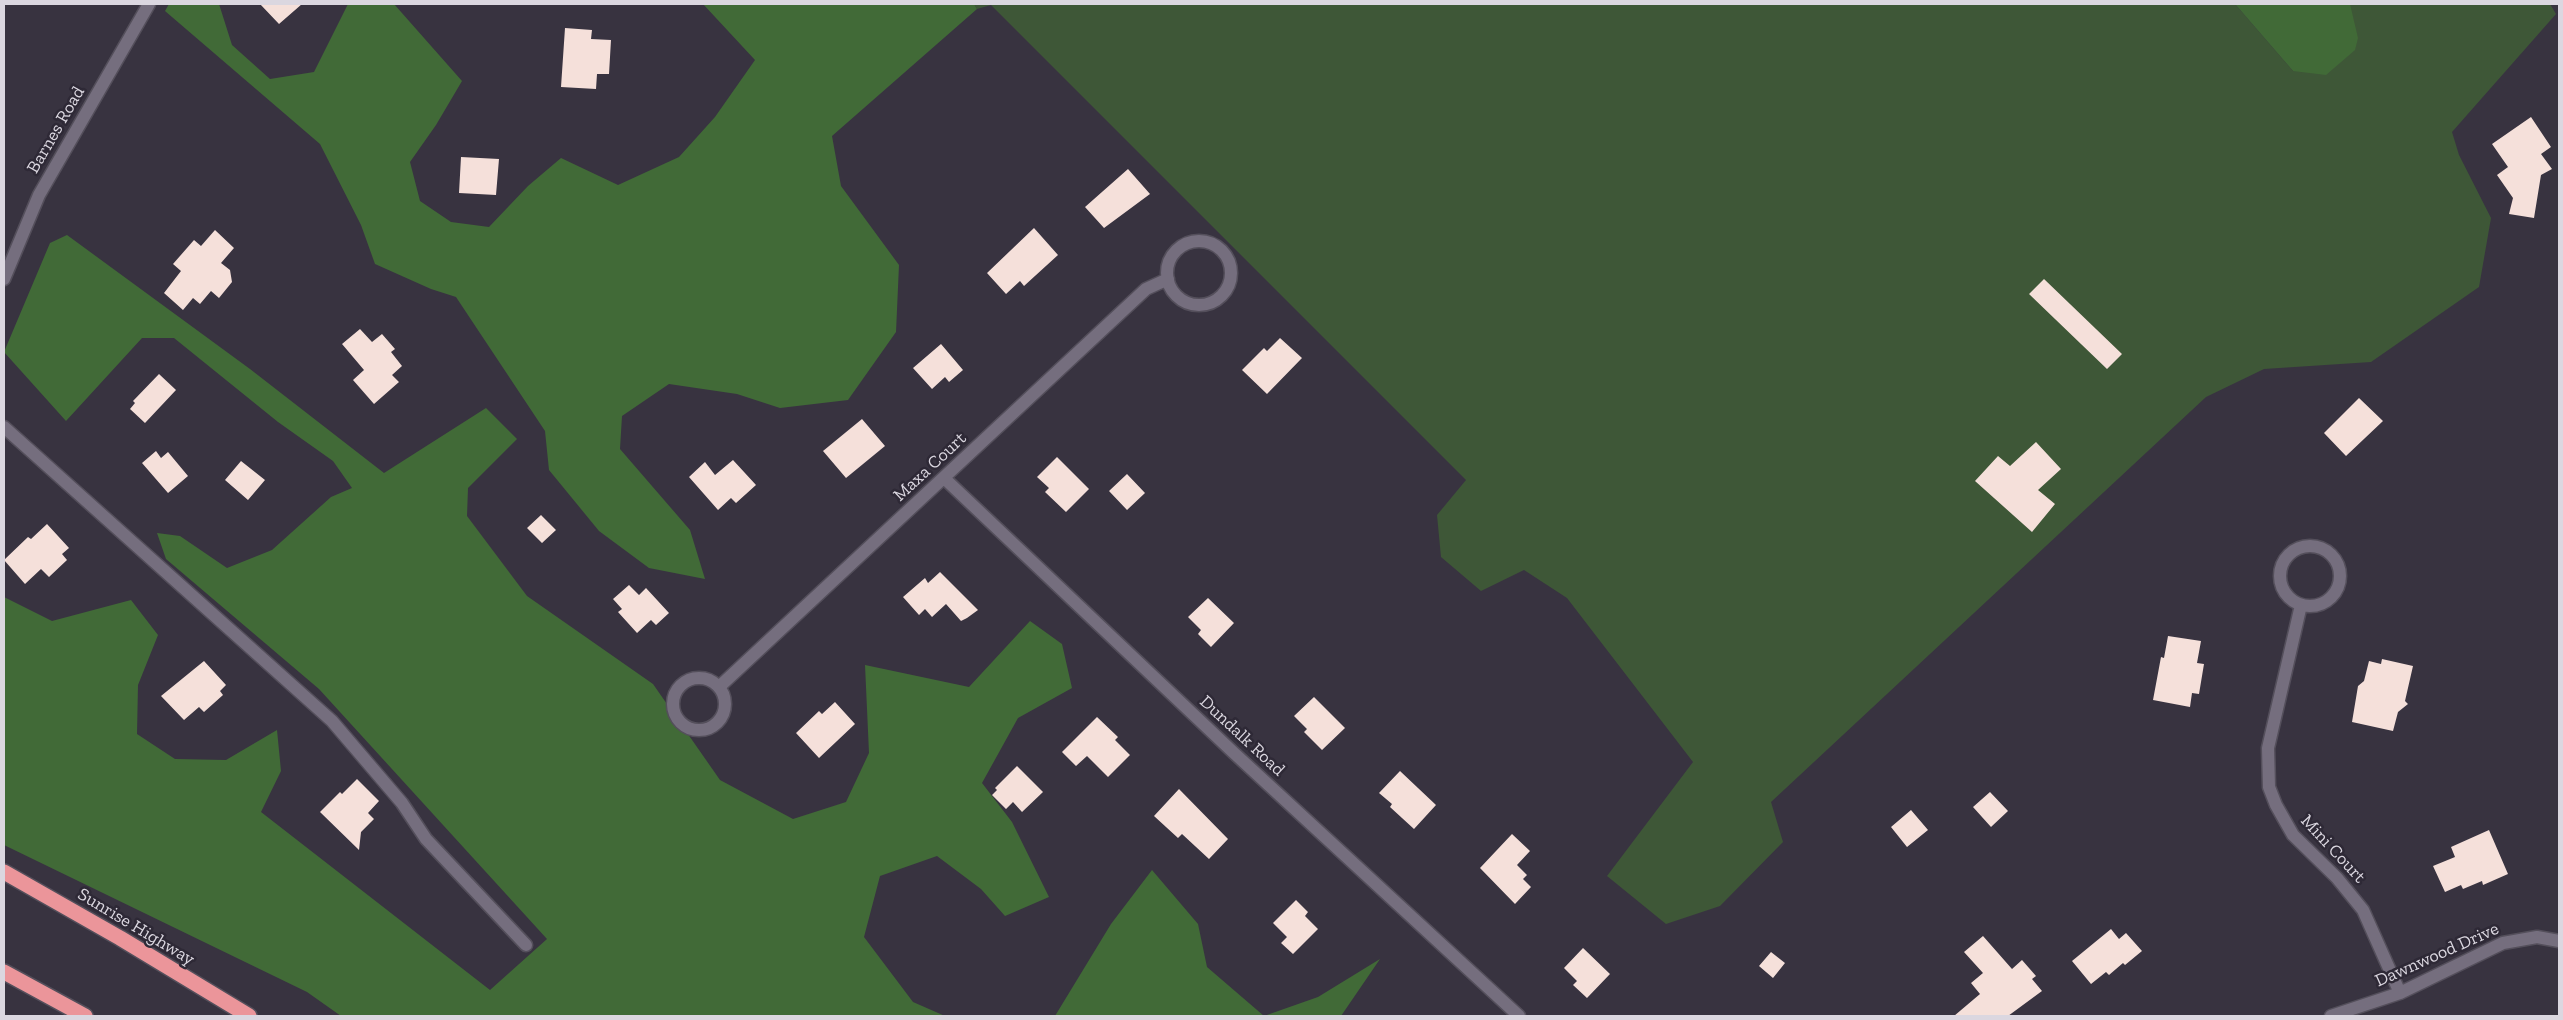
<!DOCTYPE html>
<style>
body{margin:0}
#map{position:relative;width:2563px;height:1020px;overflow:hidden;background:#383340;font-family:"Zilla Slab",serif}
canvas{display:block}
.frame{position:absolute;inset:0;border:5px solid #dbd7e0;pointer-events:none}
</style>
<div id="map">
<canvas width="2563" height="1020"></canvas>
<div class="frame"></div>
</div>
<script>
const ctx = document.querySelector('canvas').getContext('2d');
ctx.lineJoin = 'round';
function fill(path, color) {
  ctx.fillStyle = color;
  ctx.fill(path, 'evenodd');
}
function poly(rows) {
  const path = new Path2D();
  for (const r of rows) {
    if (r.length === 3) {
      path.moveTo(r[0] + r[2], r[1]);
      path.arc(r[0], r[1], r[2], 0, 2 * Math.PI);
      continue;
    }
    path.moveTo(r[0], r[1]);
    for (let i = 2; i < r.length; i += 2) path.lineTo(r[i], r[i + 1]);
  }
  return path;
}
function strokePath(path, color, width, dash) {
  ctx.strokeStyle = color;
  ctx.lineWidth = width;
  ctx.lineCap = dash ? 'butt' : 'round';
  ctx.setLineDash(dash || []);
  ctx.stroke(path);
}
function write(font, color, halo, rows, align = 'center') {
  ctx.font = font + ' "Zilla Slab",serif';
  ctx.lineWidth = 5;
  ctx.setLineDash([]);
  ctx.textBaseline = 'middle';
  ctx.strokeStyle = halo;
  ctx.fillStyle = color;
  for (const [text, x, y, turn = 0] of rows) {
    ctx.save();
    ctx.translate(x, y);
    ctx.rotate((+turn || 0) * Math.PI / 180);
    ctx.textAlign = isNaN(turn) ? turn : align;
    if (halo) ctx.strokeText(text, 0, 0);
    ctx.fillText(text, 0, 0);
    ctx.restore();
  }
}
const green = poly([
 [974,4,2235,4,2293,71,2332,4,2550,4,2556,14,2452,132,2459,155,2491,218,2479,287,2371,362,2264,369,2206,397,1771,802,1783,842,1720,906,1666,924,1607,876,1693,762,1567,598,1524,570,1481,591,1441,557,1437,515,1466,480,991,5,977,9]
]);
const forest = poly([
 [169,4,219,4,232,45,270,79,314,72,348,4,394,4,462,81,436,125,410,162,420,201,451,222,489,227,528,186,561,158,618,185,679,157,715,117,755,60,703,4,974,4,977,9,832,136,841,186,899,265,896,332,848,400,780,408,737,394,669,384,622,416,620,449,690,530,705,579,649,568,599,531,549,470,545,431,456,297,431,289,375,264,361,225,320,144,165,11],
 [2235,4,2350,4,2358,38,2355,50,2326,75,2293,71],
 [67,235,250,369,384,473,486,408,517,439,468,488,467,516,527,596,653,684,720,780,793,819,846,802,869,753,865,665,969,687,1030,621,1062,644,1072,688,1018,718,982,783,1012,822,1049,897,1005,916,981,889,937,856,880,876,864,937,913,1002,945,1016,341,1016,307,992,4,845,4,597,52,621,131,600,158,635,138,685,137,734,175,759,226,760,277,730,281,771,261,812,490,990,547,939,319,689,166,559,157,533,180,536,227,568,272,550,331,497,352,488,333,461,278,422,174,338,142,338,66,421,4,352,50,243],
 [1152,870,1198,924,1207,967,1264,1016,1318,997,1380,959,1341,1016,1055,1016,1111,924]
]);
const building = poly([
 [260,4,302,4,279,24],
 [565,28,592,30,591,39,611,40,609,74,597,74,596,89,561,87],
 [2531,117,2551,147,2541,154,2552,169,2541,175,2534,218,2509,214,2513,198,2497,175,2508,167,2492,144],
 [461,157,499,159,496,195,459,193],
 [1128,169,1150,194,1104,228,1085,207],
 [1034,228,1058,255,1024,286,1020,281,1006,294,987,273],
 [215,230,234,248,221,263,230,270,232,282,219,298,211,291,200,304,193,298,183,310,164,293,181,271,173,264,194,240,201,246],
 [2044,279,2122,354,2107,369,2029,294],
 [360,329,372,342,382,334,395,349,391,352,402,366,392,375,399,382,374,404,353,380,364,370,342,344],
 [1280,338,1302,358,1267,394,1242,370,1264,348,1267,351],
 [941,344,963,370,949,382,945,377,932,389,913,368],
 [159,374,176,390,145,423,130,409,135,403,133,401],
 [2359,398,2383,421,2346,456,2324,433],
 [862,419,885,446,846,478,823,451],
 [2036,442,2061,469,2038,490,2055,504,2032,532,1975,481,1998,456,2010,466],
 [156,451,161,458,168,452,188,476,168,493,142,463],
 [1057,457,1089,489,1066,512,1045,492,1049,488,1037,477],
 [733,460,756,485,736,503,731,498,718,510,689,477,705,462,715,475],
 [241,461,265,480,248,500,225,480],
 [1127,474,1145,493,1127,510,1109,491],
 [541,515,556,530,542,543,527,528],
 [47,524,69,548,62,554,67,560,49,577,41,569,25,584,4,560,28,537,31,539],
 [940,572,978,610,967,618,961,621,946,604,932,617,925,609,919,615,903,597,925,578,928,583],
 [629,585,639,595,646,588,669,613,656,625,651,620,637,633,618,612,622,609,613,599],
 [1208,598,1234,623,1211,647,1198,634,1201,630,1188,617],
 [2168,636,2201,641,2197,663,2204,664,2199,694,2192,693,2190,707,2153,700,2161,657,2164,658],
 [2382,659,2413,666,2405,701,2408,704,2398,712,2393,731,2352,722,2358,686,2364,681,2369,661,2381,664],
 [204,661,226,685,220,691,223,695,204,712,199,707,184,720,161,696],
 [1314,697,1345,728,1322,750,1304,732,1307,729,1294,716],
 [835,702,855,724,819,758,796,733,819,711,822,714],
 [1097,717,1118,737,1115,740,1130,755,1108,777,1087,756,1076,766,1062,752],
 [1017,766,1043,792,1022,812,1013,802,1006,809,992,795,997,790,995,788],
 [1400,771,1436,805,1414,829,1390,807,1392,804,1379,793],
 [357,779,379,801,368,813,374,819,361,832,359,850,320,812,340,792,342,794],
 [1179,789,1228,839,1209,859,1182,834,1178,838,1154,816],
 [1990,792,2008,811,1991,827,1973,807],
 [1911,810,1928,830,1907,847,1891,827],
 [2489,830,2508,874,2483,885,2482,881,2463,889,2461,885,2445,892,2433,866,2455,857,2451,847],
 [1512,834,1530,851,1517,865,1527,875,1523,879,1531,887,1515,904,1480,868],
 [1296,900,1308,912,1305,916,1318,929,1293,954,1281,943,1287,937,1273,923],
 [2111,929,2119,939,2126,933,2142,951,2125,965,2123,963,2109,975,2106,972,2091,984,2072,961],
 [1983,936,2012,969,2022,960,2036,976,2032,979,2042,991,2008,1016,1954,1016,1980,994,1971,983,1983,973,1964,952],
 [1583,948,1610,974,1587,998,1573,985,1577,981,1564,968],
 [1771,952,1785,963,1773,978,1759,966]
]);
const minor = poly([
 [1199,273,32],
 [4,279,39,195,149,4],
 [4,427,332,721,402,803,426,839,526,945],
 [944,478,1234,753,1519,1016],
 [2310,576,30],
 [2301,605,2268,748,2269,787,2276,805,2293,835,2337,878,2363,910,2400,993],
 [699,704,26],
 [719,687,1146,289,1168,279],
 [2331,1016,2400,993,2503,943,2537,937,2559,941]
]);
const highway = poly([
 [4,872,120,938,249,1016],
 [4,972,85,1016]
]);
const streetNames = [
 ["Barnes Road",56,130,-60],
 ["Maxa Court",930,467,-43],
 ["Dundalk Road",1242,736,43],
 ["Mini Court",2333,849,47],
 ["Sunrise Highway",136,927,31],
 ["Dawnwood Drive",2437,955,-24]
];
fill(green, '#3e5737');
fill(forest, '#416a37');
fill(building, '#f5e0da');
strokePath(minor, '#544f5b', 15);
strokePath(highway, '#544f5b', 18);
strokePath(minor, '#756e7e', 12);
strokePath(highway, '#eb959a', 15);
write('18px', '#dbd7e0', '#2e2936', streetNames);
</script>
